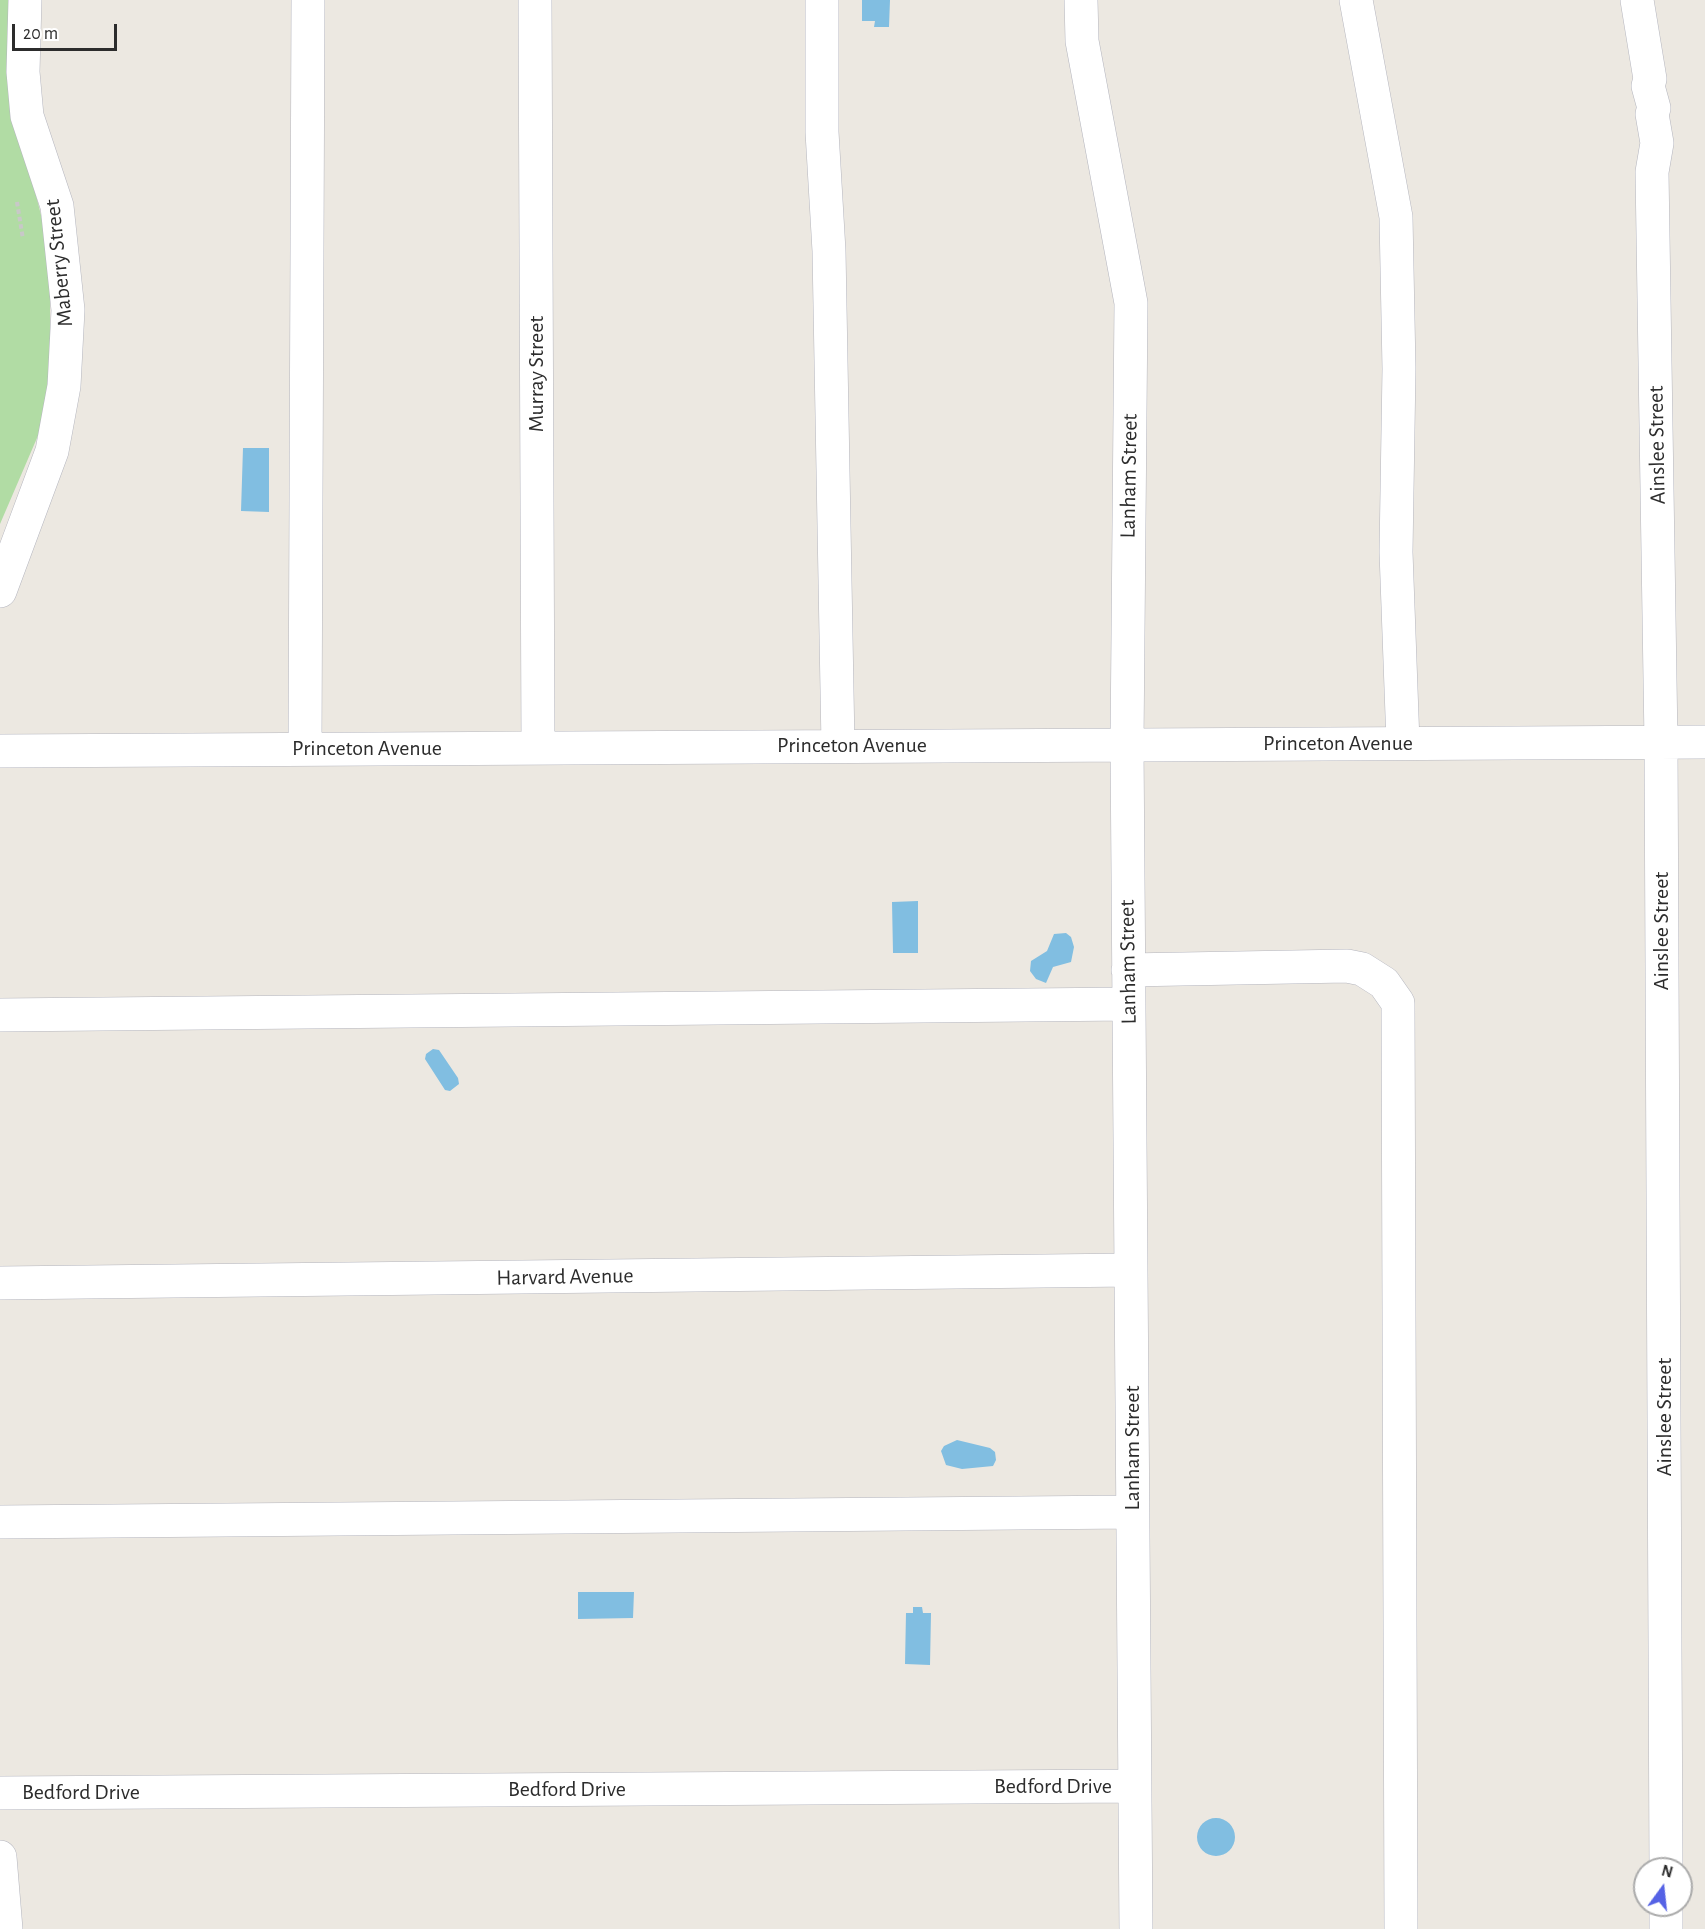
<!DOCTYPE html>
<style>
body{margin:0}
#map{position:relative;width:1705px;height:1929px;overflow:hidden;background:#ece8e1;font-family:"Alegreya Sans",sans-serif}
canvas{display:block}
.north{position:absolute;left:1633px;top:1857px;width:60px;height:60px;box-sizing:border-box;background:#fff;border:2px solid #ababab;border-radius:50%;rotate:15deg;font-size:16px;font-weight:700;line-height:24px;text-align:center;color:#2c2c2c}
.north::after{content:'';display:block;margin:auto;width:21px;height:27px;background:#5562e5;clip-path:polygon(50% 0,100% 100%,50% 72%,0 100%)}
.scale{position:absolute;left:12px;top:24px;width:105px;height:27px;box-sizing:border-box;border:3px solid #2c2c2c;border-top:0;padding-left:8px;font-size:18px;line-height:21px;white-space:nowrap;color:#2c2c2c;-webkit-text-stroke:4px #fff;paint-order:stroke}
</style>
<div id="map">
<canvas width="1705" height="1929"></canvas>
<div class="north">N</div>
<div class="scale">20 m</div>
</div>
<script>
const ctx = document.querySelector('canvas').getContext('2d');
ctx.lineJoin = 'round';
function fill(path, color) {
  ctx.fillStyle = color;
  ctx.fill(path, 'evenodd');
}
function poly(rows) {
  const path = new Path2D();
  for (const r of rows) {
    if (r.length === 3) {
      path.moveTo(r[0] + r[2], r[1]);
      path.arc(r[0], r[1], r[2], 0, 2 * Math.PI);
      continue;
    }
    path.moveTo(r[0], r[1]);
    for (let i = 2; i < r.length; i += 2) path.lineTo(r[i], r[i + 1]);
  }
  return path;
}
function strokePath(path, color, width, dash) {
  ctx.strokeStyle = color;
  ctx.lineWidth = width;
  ctx.lineCap = dash ? 'butt' : 'round';
  ctx.setLineDash(dash || []);
  ctx.stroke(path);
}
function write(font, color, halo, rows, align = 'center') {
  ctx.font = font + ' "Alegreya Sans",sans-serif';
  ctx.lineWidth = 4.5;
  ctx.setLineDash([]);
  ctx.textBaseline = 'middle';
  ctx.strokeStyle = halo;
  ctx.fillStyle = color;
  for (const [text, x, y, turn = 0] of rows) {
    ctx.save();
    ctx.translate(x, y);
    ctx.rotate((+turn || 0) * Math.PI / 180);
    ctx.textAlign = isNaN(turn) ? turn : align;
    if (halo) ctx.strokeText(text, 0, 0);
    ctx.fillText(text, 0, 0);
    ctx.restore();
  }
}
const green = poly([
 [0,0,8,0,10,63,20,131,42,219,50,294,50,370,40,431,0,524]
]);
const water = poly([
 [862,0,890,0,889,27,874,27,875,21,862,21],
 [243,448,269,448,269,512,241,511],
 [918,901,918,953,893,953,892,902],
 [1066,933,1071,937,1074,947,1071,962,1053,967,1046,983,1036,979,1030,971,1031,961,1047,951,1054,934],
 [433,1049,439,1050,458,1078,459,1084,450,1091,445,1090,425,1059,426,1054],
 [957,1440,990,1448,995,1452,996,1460,993,1466,962,1469,946,1465,941,1451,944,1446],
 [578,1592,634,1592,633,1618,578,1619],
 [913,1607,922,1607,923,1613,931,1613,930,1665,905,1664,906,1613,913,1613],
 [1216,1837,19]
]);
const path = poly([
 [17,202,23,239]
]);
const minor = poly([
 [535,0,538,747],
 [822,0,822,132,829,251,838,745],
 [1081,0,1082,41,1131,303,1127,744,1136,1929],
 [1356,0,1396,217,1399,369,1396,552,1403,743],
 [1637,0,1650,79,1648,86,1654,108,1652,114,1657,143,1652,172,1661,742,1666,1869],
 [0,591,52,451,64,386,68,310,57,206,27,116,23,72,25,0],
 [305,749,308,0],
 [0,751,1705,742],
 [1128,970,1347,966,1362,969,1384,983,1398,1003,1401,1929],
 [0,1015,1129,1004],
 [0,1283,1131,1270],
 [0,1522,1132,1512],
 [0,1793,1134,1786],
 [0,1857,6,1929],
 [1666,1905,1666,1929]
]);
const streetNames = [
 ["Maberry Street",59,263,-96],
 ["Murray Street",536,374,-90],
 ["Ainslee Street",1657,445,-91],
 ["Lanham Street",1129,476,-89],
 ["Princeton Avenue",1338,743],
 ["Princeton Avenue",852,745],
 ["Princeton Avenue",367,748],
 ["Ainslee Street",1661,931,-90],
 ["Lanham Street",1128,962,-91],
 ["Harvard Avenue",565,1277,-1],
 ["Ainslee Street",1664,1417,-90],
 ["Lanham Street",1132,1448,-90],
 ["Bedford Drive",1053,1786],
 ["Bedford Drive",567,1789],
 ["Bedford Drive",81,1792]
];
fill(green, '#b1dca4');
fill(water, '#81bee1');
strokePath(minor, '#b4b5be', 34);
strokePath(path, '#c8c8c8', 4, [4.5, 3]);
strokePath(minor, '#fff', 33);
write('22px', '#2c2c2c', '#fff', streetNames);
</script>
